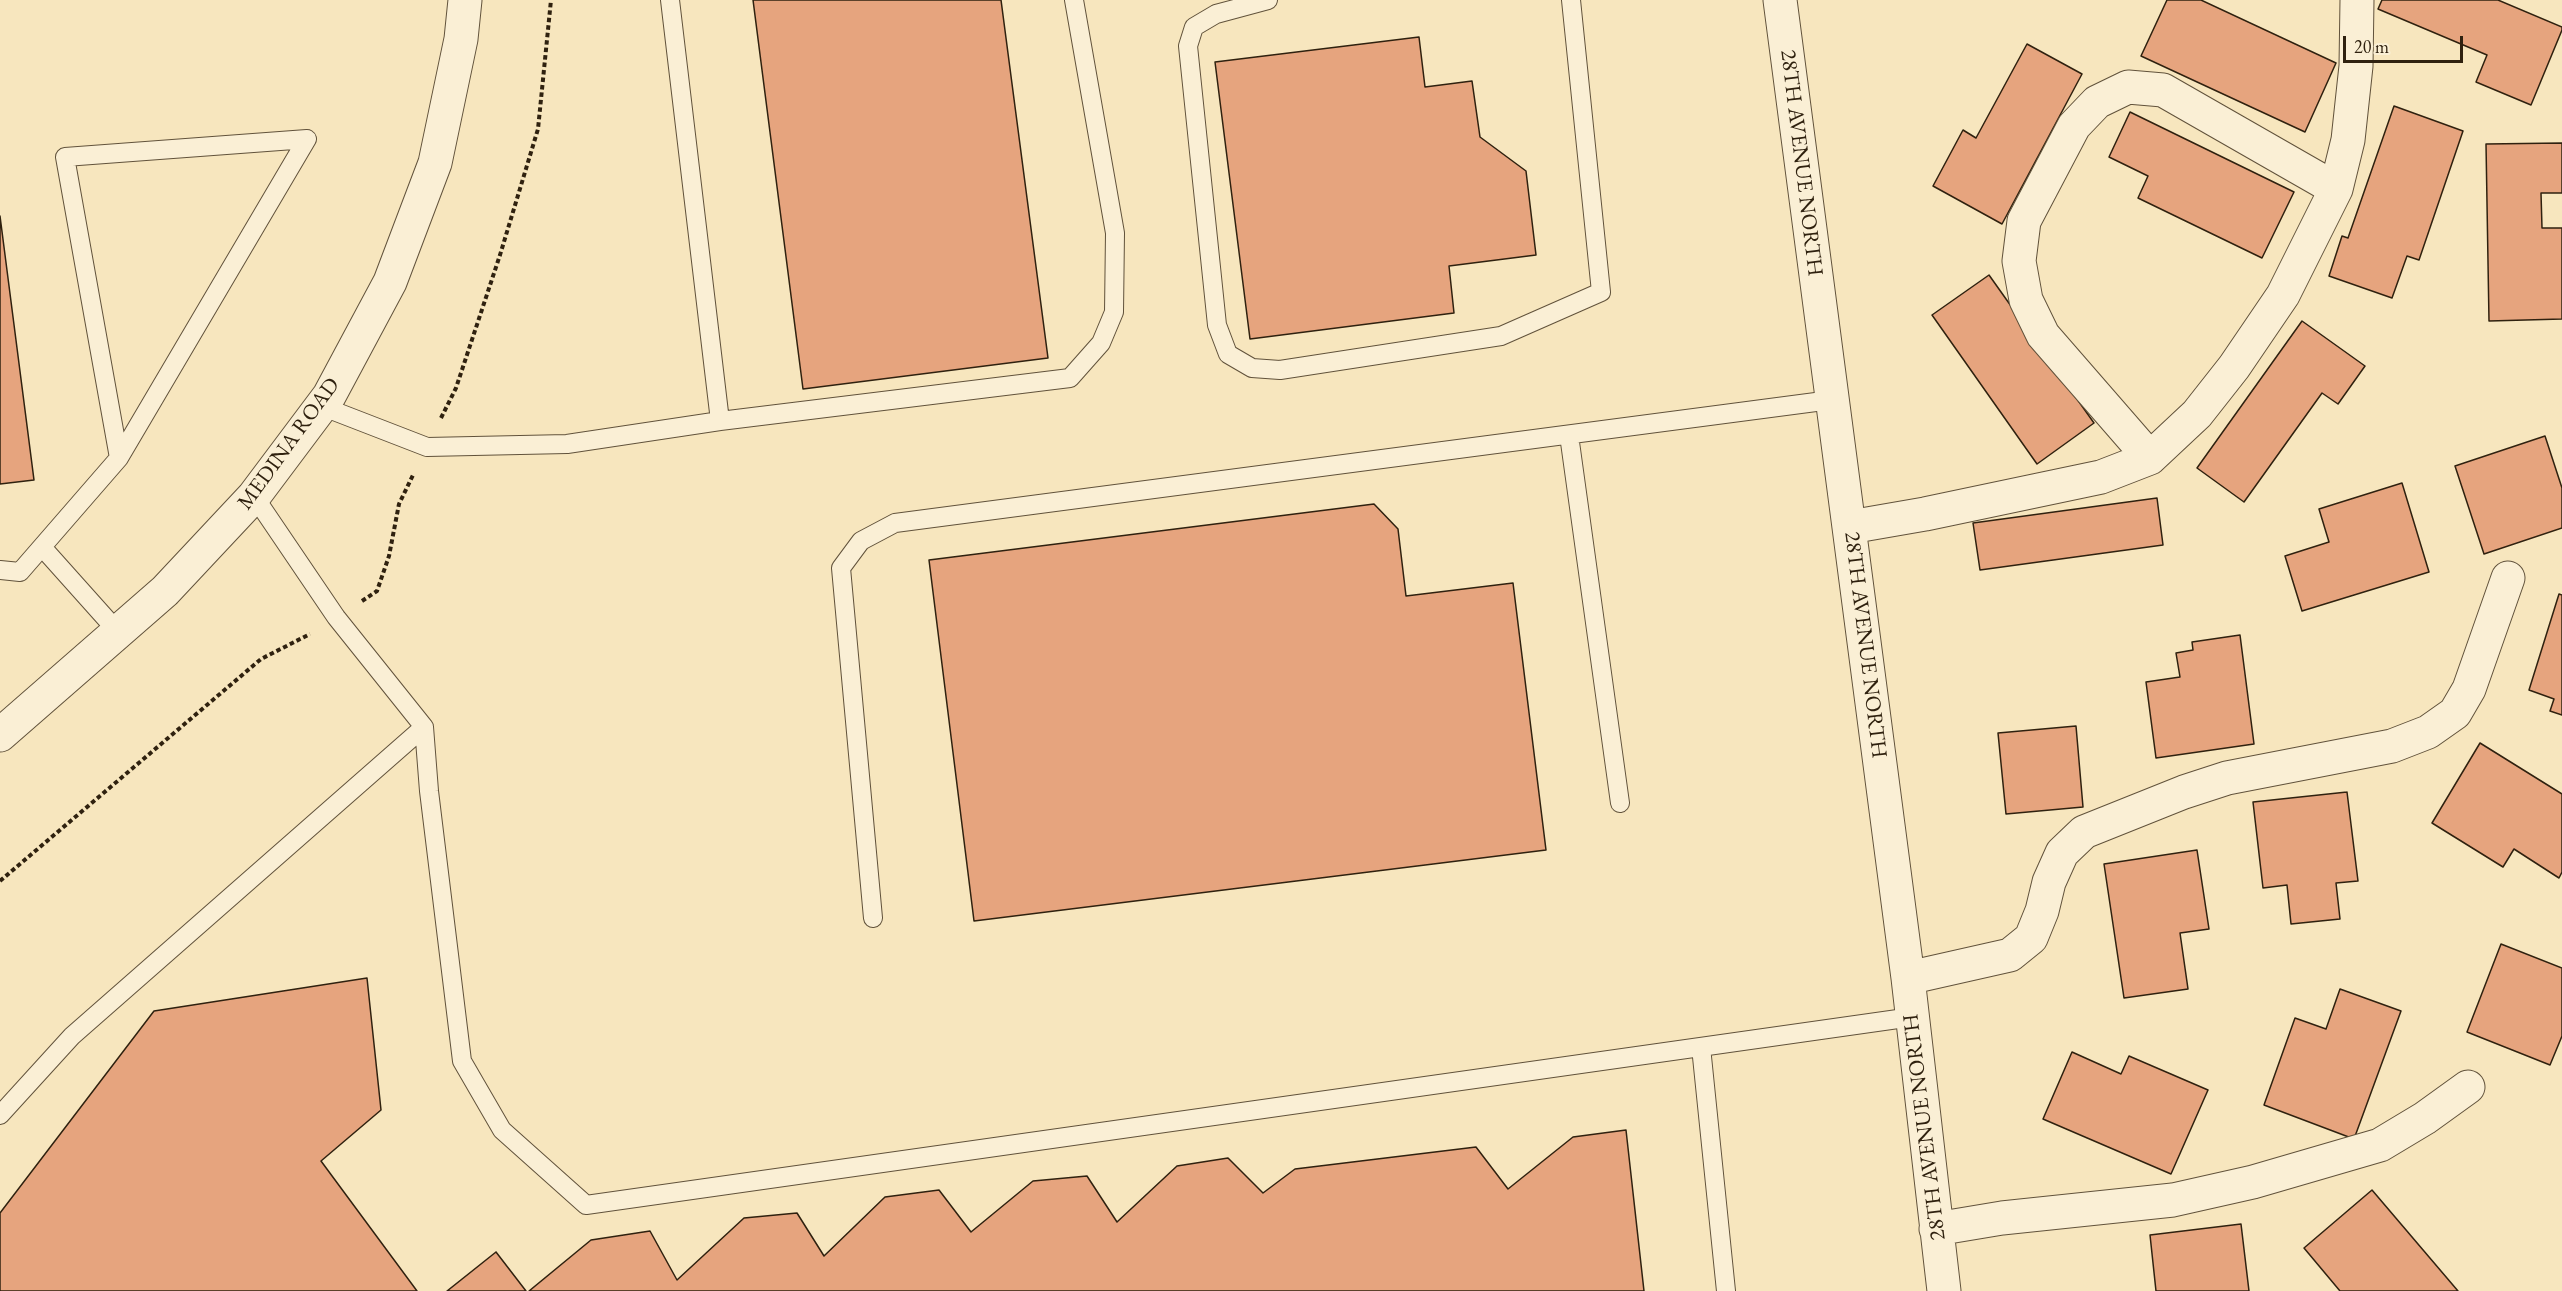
<!DOCTYPE html>
<style>
body{margin:0}
#map{position:relative;width:2562px;height:1291px;overflow:hidden;background:#f7e6be;font-family:"EB Garamond",serif}
canvas{display:block}
.scale{position:absolute;left:2343px;top:36px;width:120px;height:27px;box-sizing:border-box;border:3px solid #2f210f;border-top:0;padding-left:8px;font-size:18px;line-height:21px;white-space:nowrap;color:#2f210f;-webkit-text-stroke:4px #faefd5;paint-order:stroke}
</style>
<div id="map">
<canvas width="2562" height="1291"></canvas>
<div class="scale">20 m</div>
</div>
<script>
const ctx = document.querySelector('canvas').getContext('2d');
ctx.lineJoin = 'round';
function fill(path, color) {
  ctx.fillStyle = color;
  ctx.fill(path, 'evenodd');
}
function poly(rows) {
  const path = new Path2D();
  for (const r of rows) {
    path.moveTo(r[0], r[1]);
    for (let i = 2; i < r.length; i += 2) path.lineTo(r[i], r[i + 1]);
  }
  return path;
}
function strokePath(path, color, width, dash) {
  ctx.strokeStyle = color;
  ctx.lineWidth = width;
  ctx.lineCap = dash ? 'butt' : 'round';
  ctx.setLineDash(dash || []);
  ctx.stroke(path);
}
function write(font, color, halo, rows, align = 'center') {
  ctx.font = font + ' "EB Garamond",serif';
  ctx.lineWidth = 5;
  ctx.setLineDash([]);
  ctx.textBaseline = 'middle';
  ctx.strokeStyle = halo;
  ctx.fillStyle = color;
  for (const [text, x, y, turn = 0] of rows) {
    ctx.save();
    ctx.translate(x, y);
    ctx.rotate((+turn || 0) * Math.PI / 180);
    ctx.textAlign = isNaN(turn) ? turn : align;
    if (halo) ctx.strokeText(text, 0, 0);
    ctx.fillText(text, 0, 0);
    ctx.restore();
  }
}
const building = poly([
 [753,0,1001,0,1048,358,803,389,753,0],
 [2167,0,2201,0,2336,63,2305,132,2141,56,2167,0],
 [2382,0,2498,0,2562,27,2562,30,2531,105,2476,82,2487,55,2378,9,2382,0],
 [1419,37,1425,87,1472,81,1480,137,1526,171,1536,255,1449,266,1454,313,1250,339,1215,62,1419,37],
 [2027,44,2082,74,2002,224,1933,186,1963,130,1976,138,2027,44],
 [2394,106,2463,131,2419,260,2407,256,2392,298,2329,276,2342,236,2348,238,2394,106],
 [2130,112,2294,192,2262,258,2138,198,2148,176,2109,157,2130,112],
 [2562,143,2562,193,2541,193,2542,228,2562,228,2562,319,2489,321,2486,144,2562,143],
 [0,216,34,480,0,484,0,216],
 [1989,275,2094,423,2037,464,1932,315,1989,275],
 [2302,321,2365,366,2338,404,2322,393,2244,502,2197,468,2302,321],
 [2545,436,2562,488,2562,528,2484,554,2455,466,2545,436],
 [2402,483,2429,572,2302,611,2285,556,2329,542,2319,509,2402,483],
 [2157,498,2163,545,1980,570,1973,523,2157,498],
 [1374,504,1398,529,1406,596,1513,583,1546,850,974,921,929,560,1374,504],
 [2559,594,2562,595,2562,715,2550,711,2554,699,2529,690,2559,594],
 [2240,635,2254,744,2156,758,2146,682,2180,677,2176,653,2193,650,2192,642,2240,635],
 [2076,726,2083,807,2006,814,1998,733,2076,726],
 [2480,743,2562,794,2562,872,2559,878,2514,849,2503,867,2432,823,2480,743],
 [2347,792,2358,881,2336,883,2340,919,2291,924,2287,885,2263,888,2253,802,2347,792],
 [2197,850,2209,929,2180,933,2188,989,2124,998,2104,864,2197,850],
 [2501,944,2562,968,2562,1036,2550,1065,2467,1032,2501,944],
 [367,978,381,1110,321,1161,417,1291,0,1291,0,1213,154,1011,367,978],
 [2340,989,2401,1011,2354,1139,2264,1105,2295,1018,2326,1029,2340,989],
 [2072,1052,2121,1074,2129,1056,2208,1090,2171,1174,2043,1119,2072,1052],
 [1626,1130,1644,1291,529,1291,591,1240,650,1231,677,1280,744,1218,797,1213,824,1256,885,1197,939,1190,971,1232,1033,1181,1087,1176,1117,1222,1177,1166,1228,1158,1263,1193,1295,1169,1476,1147,1508,1189,1573,1137,1626,1130],
 [2372,1190,2458,1291,2340,1291,2304,1248,2372,1190],
 [2241,1224,2249,1291,2156,1291,2150,1235,2241,1224],
 [496,1252,526,1291,447,1291,496,1252]
]);
const path = poly([
 [441,418,456,388,500,255,538,129,551,0],
 [362,601,377,591,389,556,399,504,414,473],
 [0,881,261,659,310,634]
]);
const service = poly([
 [670,0,720,421],
 [1268,0,1216,14,1194,27,1188,46,1217,325,1228,354,1252,368,1280,370,1501,336,1601,292,1571,0],
 [321,406,427,447,567,444,720,421,1070,378,1101,343,1114,312,1115,233,1074,0],
 [1569,435,1620,803],
 [254,496,336,617,424,727,429,791,462,1061,502,1130,586,1205,1912,1017],
 [42,547,118,632],
 [0,570,20,572,119,458,307,139,65,157,119,458],
 [873,918,841,568,861,541,895,523,1831,400],
 [1701,1047,1726,1291],
 [0,1115,72,1036,424,727]
]);
const minor = poly([
 [1780,0,1908,978,1944,1291],
 [2150,458,2043,335,2026,300,2019,261,2024,221,2074,126,2097,102,2128,87,2163,90,2336,189],
 [1850,527,1925,514,2101,477,2150,458,2197,414,2234,367,2283,295,2336,189,2348,140,2356,66,2357,0],
 [1908,978,2010,955,2031,938,2042,911,2049,882,2062,853,2084,832,2184,792,2227,778,2392,746,2428,732,2455,713,2469,689,2508,578],
 [1936,1229,2002,1218,2173,1200,2253,1182,2380,1145,2425,1118,2468,1087]
]);
const tertiary = poly([
 [0,735,165,591,254,496,329,396,390,282,435,163,461,39,465,0]
]);
const streetNames = [
 ["28TH AVENUE NORTH",1801,163,83],
 ["MEDINA ROAD",289,444,-54],
 ["28TH AVENUE NORTH",1865,645,83],
 ["28TH AVENUE NORTH",1925,1127,-97]
];
fill(building, '#e6a47e');
strokePath(building, '#2f210f', 1.5);
strokePath(service, '#61523b', 20);
strokePath(minor, '#61523b', 35);
strokePath(tertiary, '#61523b', 35);
strokePath(path, '#2f210f', 4, [4.5, 3]);
strokePath(service, '#faefd5', 18);
strokePath(minor, '#faefd5', 33);
strokePath(tertiary, '#faefd5', 33);
write('22px', '#2f210f', '#faefd5', streetNames);
</script>
